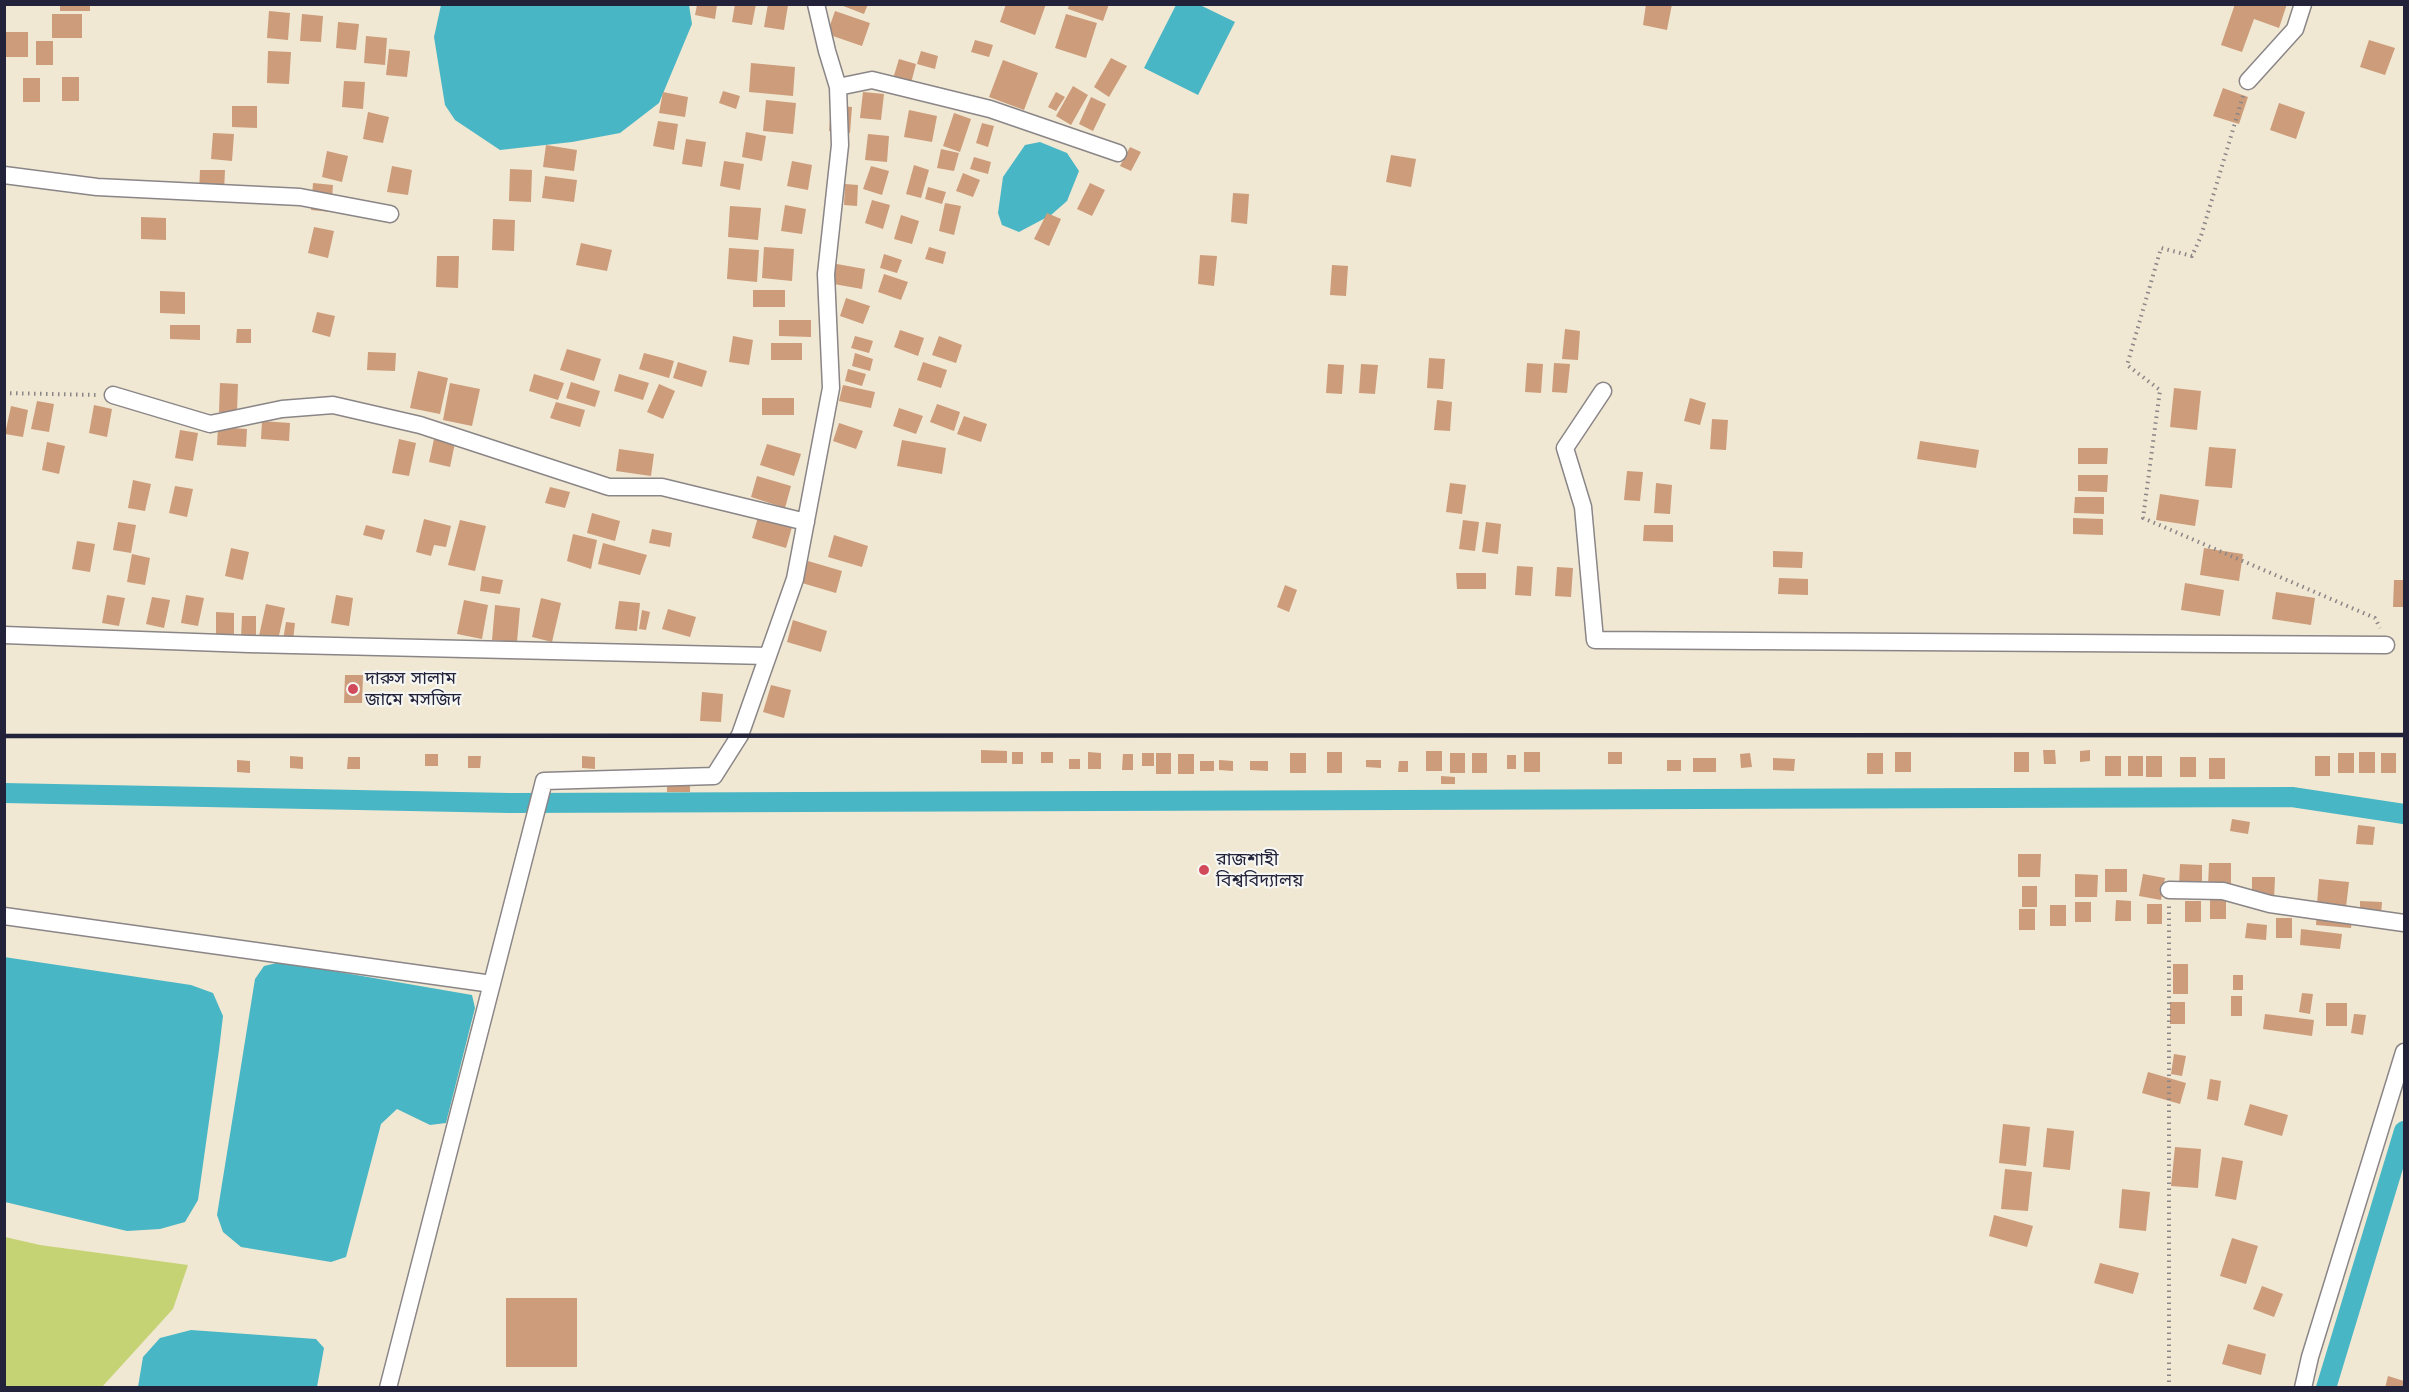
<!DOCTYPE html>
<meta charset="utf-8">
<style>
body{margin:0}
#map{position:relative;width:2409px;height:1392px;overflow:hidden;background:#f1e8d3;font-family:"Playpen Sans",sans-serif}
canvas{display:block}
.frame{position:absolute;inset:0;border:6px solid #22223b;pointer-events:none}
</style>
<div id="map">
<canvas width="2409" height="1392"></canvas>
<div class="frame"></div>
</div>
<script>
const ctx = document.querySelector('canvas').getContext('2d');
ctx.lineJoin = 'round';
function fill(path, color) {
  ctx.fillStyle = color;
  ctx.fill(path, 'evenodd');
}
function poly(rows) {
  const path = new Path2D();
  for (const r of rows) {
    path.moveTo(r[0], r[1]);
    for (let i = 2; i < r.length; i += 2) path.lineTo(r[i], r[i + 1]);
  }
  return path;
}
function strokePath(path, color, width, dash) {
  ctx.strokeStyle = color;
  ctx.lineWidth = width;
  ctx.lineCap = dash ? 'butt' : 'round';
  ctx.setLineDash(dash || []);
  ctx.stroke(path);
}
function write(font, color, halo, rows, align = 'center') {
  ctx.font = font + ' "Playpen Sans","Noto Sans Bengali",sans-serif';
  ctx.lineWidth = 4.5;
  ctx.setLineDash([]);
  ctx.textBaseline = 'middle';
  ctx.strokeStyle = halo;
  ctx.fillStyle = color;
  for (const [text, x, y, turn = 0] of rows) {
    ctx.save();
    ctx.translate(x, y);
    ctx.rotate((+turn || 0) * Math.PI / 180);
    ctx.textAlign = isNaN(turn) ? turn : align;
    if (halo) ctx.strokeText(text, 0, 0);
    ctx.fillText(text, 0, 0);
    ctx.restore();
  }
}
const green = poly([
 [5,1237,40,1245,188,1265,173,1309,102,1387,5,1387]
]);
const water = poly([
 [441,5,689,5,692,24,659,103,620,133,572,142,500,150,455,120,445,105,434,37],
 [1176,5,1200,5,1235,22,1198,95,1144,68],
 [1040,142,1067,153,1079,171,1067,201,1051,215,1019,232,1002,225,998,213,1003,177,1025,145],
 [4,957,191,985,213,993,223,1016,219,1050,198,1200,185,1222,160,1229,127,1231,5,1202],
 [281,962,472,995,475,1008,446,1123,430,1125,397,1109,381,1124,346,1257,331,1262,241,1247,223,1232,217,1215,255,979,264,966],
 [191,1330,316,1339,324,1348,317,1387,138,1387,143,1357,160,1338]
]);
const canal = poly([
 [4,793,510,803,2292,797,2404,814],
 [2326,1388,2404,1131]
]);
const building = poly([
 [60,4,90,4,90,11,60,11],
 [735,4,756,4,752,25,732,22],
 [768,4,788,5,784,30,764,27],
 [838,4,868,4,864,14],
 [1006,4,1046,4,1035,35,1000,22],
 [1069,4,1109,4,1103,21,1068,9],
 [1646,4,1672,4,1667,30,1643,25],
 [2235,4,2287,4,2279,28,2254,19,2242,52,2221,45],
 [697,5,717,5,715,19,695,15],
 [269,11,290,13,288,40,267,38],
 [835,11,870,23,862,46,827,34],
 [52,14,82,14,82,38,52,38],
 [302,14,323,16,321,42,300,41],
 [1066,14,1097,23,1086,58,1055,48],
 [338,22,359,24,356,50,336,48],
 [4,32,28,32,28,57,4,57],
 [366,36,387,38,385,65,364,63],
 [975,40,993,45,989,57,971,52],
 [2369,40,2395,48,2385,75,2360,67],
 [36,41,53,41,53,65,36,65],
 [389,49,410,51,407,77,386,75],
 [268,51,291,52,289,84,267,83],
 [921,51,938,56,935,69,917,64],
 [1111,58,1127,66,1109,97,1094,87],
 [899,59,916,64,910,87,892,82],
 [1003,60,1038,73,1024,110,989,97],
 [751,63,795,67,793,96,749,92],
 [62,77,79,77,79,101,62,101],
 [23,78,40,78,40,102,23,102],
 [344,81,365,82,363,109,342,107],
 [1073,86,1088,95,1071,125,1056,116],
 [2223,88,2248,97,2239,124,2213,116],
 [723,91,740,96,736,109,719,103],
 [663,92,688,97,685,117,659,113],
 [863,92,884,94,881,120,860,118],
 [1056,92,1065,97,1056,111,1048,107],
 [1091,97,1106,104,1093,131,1079,124],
 [766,100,796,103,793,134,763,131],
 [2279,103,2305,112,2296,139,2270,130],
 [831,105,852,107,850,133,829,131],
 [232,106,257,106,257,128,232,127],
 [909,110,937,116,932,142,904,137],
 [368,112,389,117,383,143,363,139],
 [954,113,971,119,960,152,943,146],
 [658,121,678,124,674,150,653,146],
 [982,123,994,126,988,147,976,143],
 [746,132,766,136,762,161,742,157],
 [213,133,234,134,232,161,211,159],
 [868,134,889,136,887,162,865,160],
 [686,139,706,142,702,167,682,164],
 [546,145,577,150,574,171,543,167],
 [1130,147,1141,152,1131,171,1120,166],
 [941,149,959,153,954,171,937,168],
 [327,151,348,156,342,182,322,177],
 [1391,155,1416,159,1411,187,1386,182],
 [974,157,991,162,988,174,970,169],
 [724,161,744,164,740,190,720,186],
 [792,161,812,165,808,190,787,186],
 [914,165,929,170,921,198,906,194],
 [392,166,412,170,408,195,387,192],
 [871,166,889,171,882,195,863,189],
 [510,169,532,170,531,202,509,201],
 [200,170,225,170,224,192,199,192],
 [963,173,980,180,973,197,956,191],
 [545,176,577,180,574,202,542,198],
 [313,183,333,185,331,212,311,210],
 [1090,183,1105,190,1092,216,1077,209],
 [845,184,858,185,857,206,844,205],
 [928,187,946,192,942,204,925,199],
 [1233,193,1249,194,1247,224,1231,222],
 [872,200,890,205,883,229,865,223],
 [945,203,961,206,954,235,939,231],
 [785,205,806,209,802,234,781,231],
 [730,206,761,208,758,240,728,237],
 [1047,213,1061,219,1049,246,1034,239],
 [901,215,919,221,912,244,894,239],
 [141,217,166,218,166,240,141,239],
 [493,219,515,220,514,251,492,250],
 [314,227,334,231,328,258,308,253],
 [581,243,612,250,607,271,576,265],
 [764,247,794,249,792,281,762,278],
 [929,247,946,252,943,264,925,259],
 [729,248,759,250,757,282,727,279],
 [884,254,902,260,897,273,880,268],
 [1200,255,1217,256,1214,286,1198,284],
 [437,256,459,256,458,288,436,287],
 [831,263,865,269,862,289,828,283],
 [1332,265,1348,266,1346,296,1330,295],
 [884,274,908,282,901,300,878,292],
 [753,290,785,290,785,307,753,307],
 [160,291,185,292,185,314,160,313],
 [846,298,870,306,863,324,840,316],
 [317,312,335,316,330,337,312,332],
 [779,320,811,320,811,337,779,336],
 [170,325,200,325,200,340,170,339],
 [237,329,251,329,251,343,236,343],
 [1565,329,1580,331,1578,360,1562,359],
 [900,330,924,338,918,356,894,347],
 [733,336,753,340,749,365,729,362],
 [855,336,873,341,869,353,851,348],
 [939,336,962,345,956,363,932,355],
 [771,343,802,343,802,360,771,360],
 [567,349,601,359,594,381,560,370],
 [368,352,396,353,395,371,367,370],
 [644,353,674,361,669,378,639,369],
 [855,353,873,359,870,371,852,366],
 [1429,358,1445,359,1443,389,1427,388],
 [678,362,707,371,702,387,673,378],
 [923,362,947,370,941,388,917,380],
 [1527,363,1543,364,1541,393,1525,392],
 [1554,363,1570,364,1567,393,1552,392],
 [1328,364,1344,365,1342,394,1326,393],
 [1361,364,1378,365,1375,394,1359,393],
 [848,369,866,374,862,386,845,381],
 [418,371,448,378,440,414,410,408],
 [534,374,564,383,558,400,529,391],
 [619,374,649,383,643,400,614,391],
 [571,382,600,391,595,407,566,398],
 [220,383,238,384,237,412,219,412],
 [450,383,480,389,472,426,443,420],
 [659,384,675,391,663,419,647,412],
 [843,385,875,392,871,408,839,401],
 [2174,388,2201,391,2197,430,2170,427],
 [762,398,794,398,794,415,762,415],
 [1690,398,1706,403,1700,425,1684,421],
 [1437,400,1452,402,1450,431,1434,430],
 [37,401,54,404,49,432,31,429],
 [556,402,585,410,580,427,550,418],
 [937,404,960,412,954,431,930,422],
 [94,405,112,409,107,437,89,433],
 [11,406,28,410,23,437,5,434],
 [899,408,923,416,916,434,893,426],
 [964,416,987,424,981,442,957,434],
 [1712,419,1728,420,1726,450,1710,449],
 [262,421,290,423,289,441,261,439],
 [839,423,863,431,856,449,833,441],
 [218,427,247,429,246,447,217,445],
 [180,430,198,433,193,461,175,458],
 [399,439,416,443,409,476,392,473],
 [434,439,455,443,450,467,429,462],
 [902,440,946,448,942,474,897,466],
 [1920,441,1979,450,1976,468,1917,459],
 [47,442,65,446,59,474,42,470],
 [767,444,801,454,794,476,760,465],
 [2209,447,2236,449,2232,488,2205,486],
 [2078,448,2108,448,2107,464,2078,464],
 [619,449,654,454,651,476,616,471],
 [1627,471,1643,472,1640,501,1624,500],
 [2078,475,2108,475,2107,492,2078,491],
 [757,476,791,486,785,508,751,497],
 [133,480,151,484,145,511,128,508],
 [1450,483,1466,485,1462,514,1446,512],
 [1656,483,1672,485,1670,514,1654,513],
 [175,486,193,489,187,517,169,513],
 [550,487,570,492,565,508,545,503],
 [2160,494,2199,500,2195,526,2156,520],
 [2075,497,2104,497,2104,514,2074,513],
 [592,513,620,521,615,541,587,533],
 [758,517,792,527,786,548,752,538],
 [2073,518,2103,519,2103,535,2073,534],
 [424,519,451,526,446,547,434,545,431,556,416,552],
 [460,520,486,526,475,571,448,565],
 [1463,520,1479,522,1475,551,1459,549],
 [118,522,136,525,131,553,113,550],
 [1486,522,1501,524,1498,554,1482,552],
 [366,525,385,530,382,540,363,535],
 [1644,525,1673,525,1673,542,1643,541],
 [652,529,672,533,670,547,649,543],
 [573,534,597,540,591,569,567,561],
 [834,535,868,546,862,567,828,557],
 [77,541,95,544,90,572,72,569],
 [603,543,647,555,640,575,598,564],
 [231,548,249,552,243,580,225,576],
 [2204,548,2243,554,2239,581,2200,575],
 [1773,551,1803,552,1802,568,1773,567],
 [132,554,150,558,145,585,127,582],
 [808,561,842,571,836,593,802,583],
 [1517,566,1533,567,1531,596,1515,595],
 [1557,567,1573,568,1571,597,1555,596],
 [1456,573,1486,573,1486,589,1457,589],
 [482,576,503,580,500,594,480,591],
 [1779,578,1808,579,1808,595,1778,594],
 [2394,580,2404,580,2404,607,2393,607],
 [2185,583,2224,590,2220,616,2181,610],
 [1285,585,1297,590,1289,612,1277,607],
 [2276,592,2315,598,2311,625,2272,619],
 [107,595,125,598,119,626,102,623],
 [186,595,204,598,198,626,181,623],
 [336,595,353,598,349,626,331,623],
 [152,597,170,600,164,628,146,624],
 [541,598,561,603,552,642,532,637],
 [464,600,488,605,482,639,457,634],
 [619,601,640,603,637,631,615,629],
 [266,604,285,608,278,640,259,636],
 [495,605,520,608,517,642,492,640],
 [668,609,696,617,690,637,662,629],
 [642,610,650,612,646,630,639,629],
 [216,612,234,613,234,641,216,641],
 [242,616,256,616,256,638,241,638],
 [793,620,827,631,821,652,787,642],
 [286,622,295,623,293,641,283,640],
 [345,675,363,675,362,703,344,703],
 [771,685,791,690,784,718,763,712],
 [702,692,723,694,721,722,700,721],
 [981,750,1007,751,1007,763,981,763],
 [2043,750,2055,750,2056,764,2044,764],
 [2090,750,2090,761,2080,762,2080,751],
 [1426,751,1442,751,1442,771,1426,771],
 [1012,752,1023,752,1023,764,1012,764],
 [1041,752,1053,752,1053,763,1041,763],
 [1088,752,1101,753,1101,769,1088,769],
 [1327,752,1342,752,1342,773,1327,773],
 [1524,752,1540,752,1540,772,1524,772],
 [1608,752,1622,752,1622,764,1608,764],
 [1895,752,1911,752,1911,772,1895,772],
 [2014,752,2029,752,2029,772,2014,772],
 [2359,752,2375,752,2375,773,2359,773],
 [1142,753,1154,753,1154,766,1142,766],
 [1156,753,1171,753,1171,774,1156,774],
 [1290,753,1306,753,1306,773,1290,773],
 [1450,753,1465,753,1465,773,1450,773],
 [1472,753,1487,753,1487,773,1472,773],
 [1750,753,1752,767,1741,768,1740,754],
 [1867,753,1883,753,1883,774,1867,774],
 [2338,753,2354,753,2354,773,2338,773],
 [2381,753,2396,753,2396,773,2381,773],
 [425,754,438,754,438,766,425,766],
 [1123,754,1133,754,1133,770,1122,770],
 [1178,754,1194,754,1194,774,1178,774],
 [1507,755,1516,755,1516,769,1507,769],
 [290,756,303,757,303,769,290,768],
 [468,756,481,756,480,768,468,768],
 [582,756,595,757,595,769,582,768],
 [2105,756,2121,756,2121,776,2105,776],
 [2128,756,2143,756,2143,776,2128,776],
 [2146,756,2162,756,2162,777,2146,777],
 [2315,756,2330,756,2330,776,2315,776],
 [348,757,360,757,360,769,347,769],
 [2180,757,2196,757,2196,777,2180,777],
 [1693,758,1716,758,1716,772,1693,772],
 [1773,758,1795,759,1794,771,1773,770],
 [2209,758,2225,758,2225,779,2209,779],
 [1069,759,1080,759,1080,769,1069,769],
 [237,760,250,761,250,773,237,772],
 [1219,760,1233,761,1233,771,1219,770],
 [1366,760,1381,760,1381,768,1366,767],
 [1667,760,1681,760,1681,771,1667,771],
 [1200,761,1214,761,1214,771,1200,771],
 [1250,761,1268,761,1268,771,1250,770],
 [1399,761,1408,761,1408,772,1398,772],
 [1441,776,1455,777,1455,784,1441,784],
 [667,785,690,785,690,792,667,792],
 [2232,819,2250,822,2248,834,2230,831],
 [2358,825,2375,827,2373,845,2356,844],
 [2018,854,2041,854,2040,877,2018,877],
 [2209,863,2231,863,2231,886,2208,886],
 [2180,864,2202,865,2202,887,2179,887],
 [2105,869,2127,869,2127,892,2105,892],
 [2075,874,2098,875,2097,897,2075,897],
 [2143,874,2165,878,2161,900,2139,896],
 [2252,877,2275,877,2274,900,2252,900],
 [2319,879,2349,882,2346,907,2317,904],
 [2022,886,2037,886,2037,907,2022,907],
 [2210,898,2226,898,2226,919,2210,919],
 [2116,900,2131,901,2131,921,2115,921],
 [2185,901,2201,901,2201,922,2185,922],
 [2360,901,2382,902,2381,915,2360,914],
 [2075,902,2091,902,2091,922,2075,922],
 [2147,904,2162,904,2162,924,2147,924],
 [2050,905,2066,905,2066,926,2050,926],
 [2019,909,2035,909,2035,930,2019,930],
 [2317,911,2353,914,2351,928,2316,925],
 [2276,918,2292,918,2292,938,2276,938],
 [2247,923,2267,925,2266,940,2245,938],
 [2301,929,2342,934,2340,949,2300,945],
 [2173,964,2188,964,2188,994,2173,994],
 [2233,975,2243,975,2243,990,2233,990],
 [2302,993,2313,994,2310,1014,2299,1012],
 [2231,996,2242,996,2242,1016,2231,1016],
 [2170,1002,2185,1002,2185,1024,2170,1024],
 [2326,1003,2347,1003,2347,1026,2326,1026],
 [2265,1014,2314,1020,2312,1036,2263,1029],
 [2354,1014,2366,1015,2363,1035,2351,1033],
 [2174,1054,2186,1056,2182,1076,2171,1074],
 [2148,1072,2186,1083,2180,1104,2142,1093],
 [2210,1079,2221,1081,2218,1101,2207,1099],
 [2250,1104,2288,1115,2282,1136,2244,1125],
 [2003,1124,2030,1127,2026,1166,1999,1163],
 [2047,1128,2074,1131,2070,1170,2043,1167],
 [2175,1147,2201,1149,2198,1188,2171,1186],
 [2222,1157,2243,1161,2236,1200,2215,1196],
 [2005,1169,2032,1172,2028,1211,2001,1209],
 [2122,1189,2150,1192,2146,1231,2119,1228],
 [1994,1215,2033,1226,2027,1247,1989,1236],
 [2232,1238,2258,1246,2246,1284,2220,1276],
 [2100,1263,2139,1273,2133,1294,2094,1283],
 [2262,1286,2283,1294,2274,1317,2253,1309],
 [506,1298,577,1298,577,1367,506,1367],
 [2228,1344,2266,1354,2261,1375,2222,1364],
 [2388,1376,2404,1381,2404,1388,2385,1388]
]);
const path = poly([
 [2243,96,2201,236,2192,256,2161,248,2127,365,2160,390,2143,518,2375,618,2380,628],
 [4,393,97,395],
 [2169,1388,2169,905]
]);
const street = poly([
 [2248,81,2295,29,2303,4],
 [838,87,872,80,990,109,1118,153],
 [4,175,97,187,300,197,390,214],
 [1603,391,1565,448,1583,507,1595,640,2386,645],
 [113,395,210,424,282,409,333,405,420,425,609,487,662,487,806,522],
 [4,635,249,644,768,656],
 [2169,890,2223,891,2270,904,2404,923],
 [4,916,492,984],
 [388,1388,544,781,714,776,740,735,795,579,831,388,826,274,840,145,838,87,827,51,816,4],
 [2303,1388,2310,1357,2404,1052]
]);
const rail = poly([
 [4,736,2404,735]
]);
const markers = [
 [353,689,6,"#d1495b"],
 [1204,870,6,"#d1495b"]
];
const poiNames = [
 ["দারুস সালাম",365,679],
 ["জামে মসজিদ",365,700],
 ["রাজশাহী",1216,860],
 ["বিশ্ববিদ্যালয়",1216,881]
];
fill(green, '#c6d375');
fill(water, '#49b6c5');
strokePath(canal, '#49b6c5', 20);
fill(building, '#cc9c7b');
strokePath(street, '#8a8587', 19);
strokePath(path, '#8a8587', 4, [1.5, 4.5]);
strokePath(street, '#fff', 16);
strokePath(rail, '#22223b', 4.5);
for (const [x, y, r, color] of markers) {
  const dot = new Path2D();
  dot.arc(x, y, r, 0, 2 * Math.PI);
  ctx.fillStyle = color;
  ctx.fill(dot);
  strokePath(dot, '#f6f6f2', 2);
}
write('18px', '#22223b', '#f6f6f2', poiNames, 'left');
</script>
